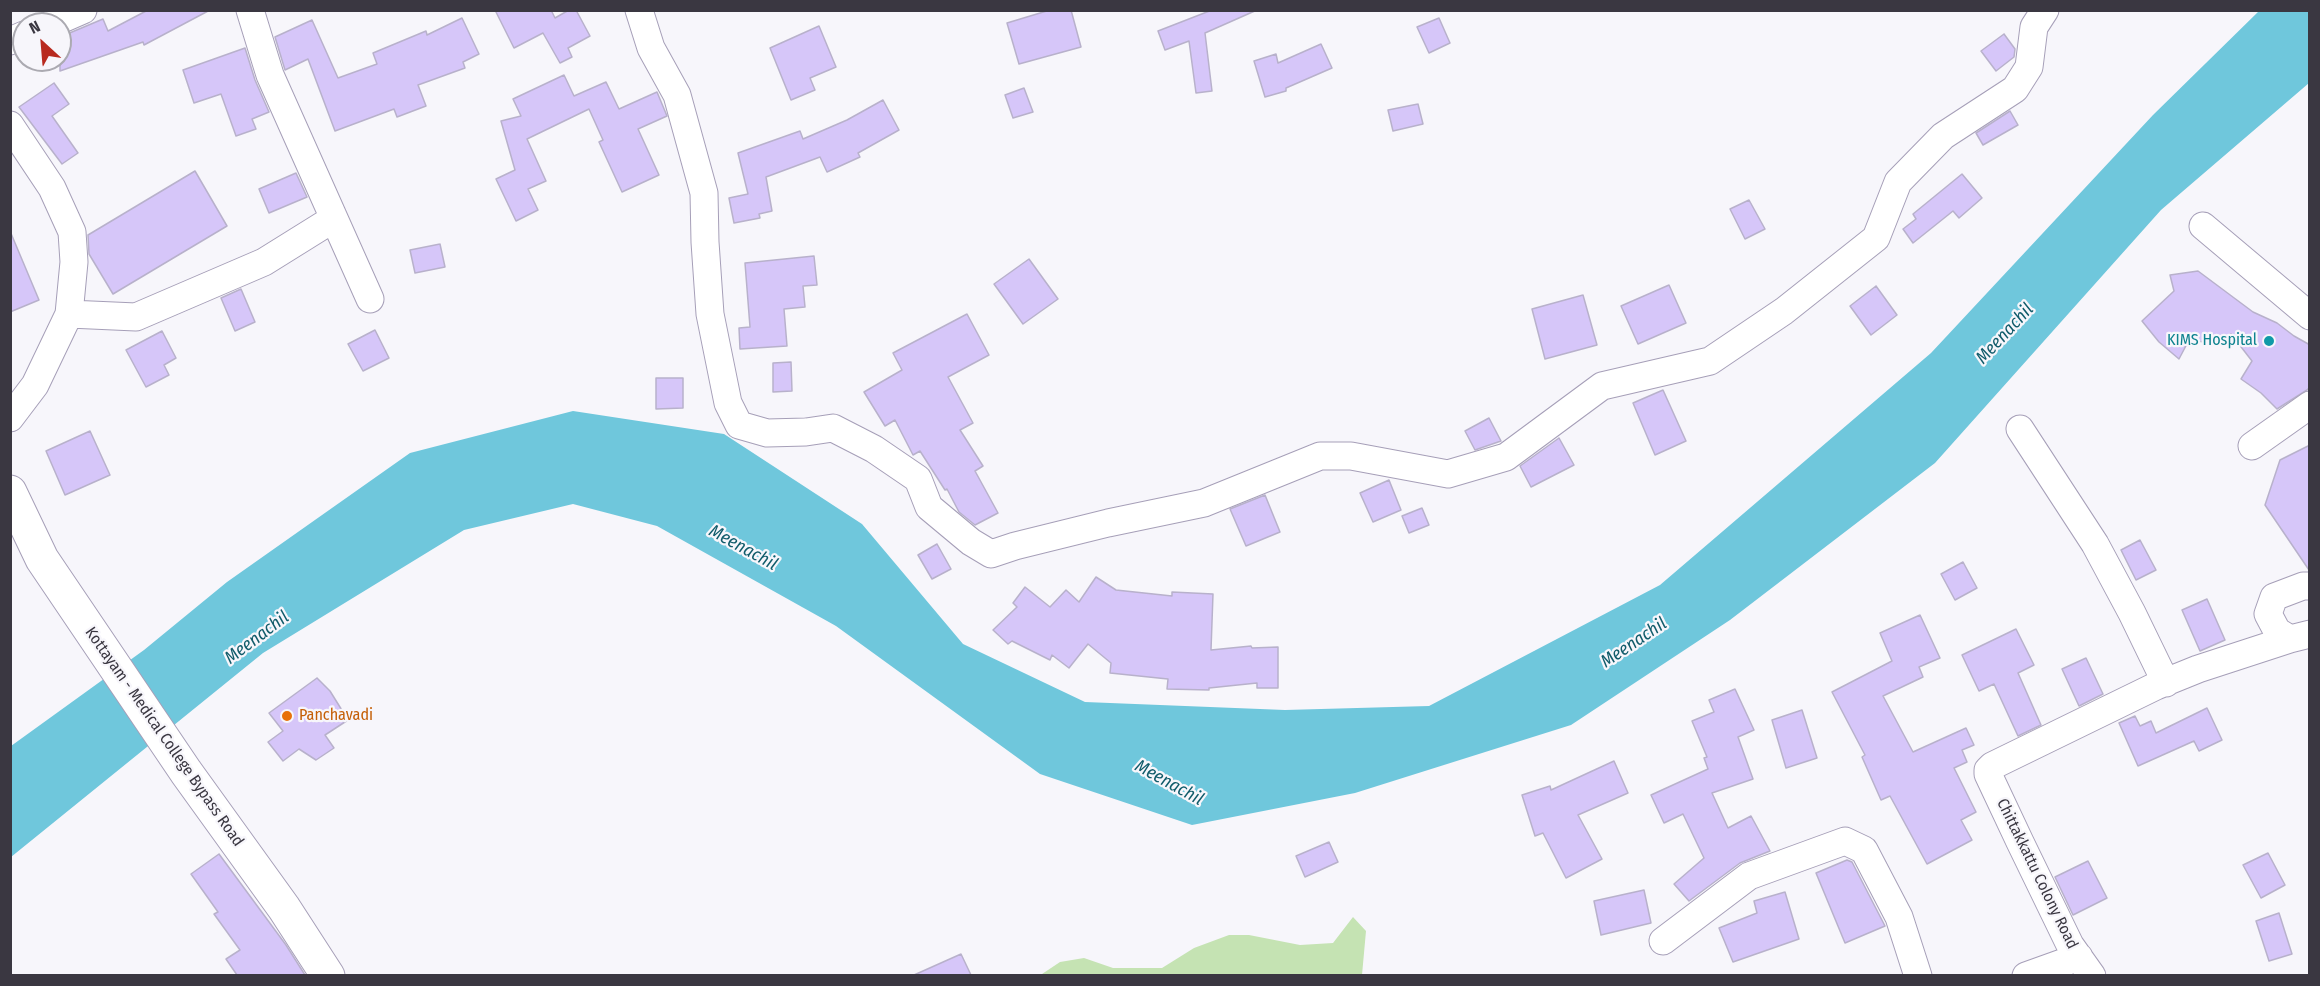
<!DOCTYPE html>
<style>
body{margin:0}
#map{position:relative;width:2320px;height:986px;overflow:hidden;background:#f7f6fb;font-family:"Fira Sans Condensed",sans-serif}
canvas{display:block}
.frame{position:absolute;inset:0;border:12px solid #3a3741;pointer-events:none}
.north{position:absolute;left:12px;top:12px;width:60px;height:60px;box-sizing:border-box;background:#f7f6fb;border:2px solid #abaab1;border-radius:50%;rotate:334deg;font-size:16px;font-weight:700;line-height:24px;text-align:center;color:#3a3741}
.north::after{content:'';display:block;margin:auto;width:21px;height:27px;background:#b82a1f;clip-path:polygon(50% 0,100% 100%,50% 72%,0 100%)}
</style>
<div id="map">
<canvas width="2320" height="986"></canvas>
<div class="frame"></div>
<div class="north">N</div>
</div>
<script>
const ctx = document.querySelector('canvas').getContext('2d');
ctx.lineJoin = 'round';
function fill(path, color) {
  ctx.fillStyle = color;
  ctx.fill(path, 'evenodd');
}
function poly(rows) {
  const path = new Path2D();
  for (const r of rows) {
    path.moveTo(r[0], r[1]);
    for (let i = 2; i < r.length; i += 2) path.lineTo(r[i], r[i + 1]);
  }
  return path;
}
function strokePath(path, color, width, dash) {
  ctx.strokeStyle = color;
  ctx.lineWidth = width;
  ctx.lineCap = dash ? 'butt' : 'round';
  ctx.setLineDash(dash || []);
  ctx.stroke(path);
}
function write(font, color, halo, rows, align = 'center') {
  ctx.font = font + ' "Fira Sans Condensed",sans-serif';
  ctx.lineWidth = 4.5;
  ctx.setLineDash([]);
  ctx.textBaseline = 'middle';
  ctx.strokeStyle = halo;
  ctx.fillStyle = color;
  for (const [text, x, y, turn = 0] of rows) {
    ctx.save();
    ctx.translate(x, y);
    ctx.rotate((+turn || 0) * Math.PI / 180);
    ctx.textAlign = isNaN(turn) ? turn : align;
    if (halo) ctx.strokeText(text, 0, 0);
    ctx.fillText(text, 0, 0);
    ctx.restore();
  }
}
const green = poly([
 [1353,917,1366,931,1362,975,1042,974,1060,962,1084,958,1113,968,1162,968,1194,948,1229,935,1249,935,1300,945,1333,943]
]);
const water = poly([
 [2259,11,2309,11,2309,83,2161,210,1935,463,1730,620,1571,725,1355,793,1192,825,1040,774,836,626,657,526,573,504,464,530,263,653,11,857,11,746,144,650,227,582,410,453,573,411,724,434,862,524,963,644,1085,702,1285,710,1429,706,1660,585,1931,353,2153,115]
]);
const building = poly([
 [148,10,210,10,144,45,143,42,60,71,60,37,103,19,108,31,148,10],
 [495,10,551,10,555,18,569,10,576,10,590,36,568,48,572,57,560,63,543,33,514,48,495,10],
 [1050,10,1071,10,1081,47,1019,64,1007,23,1050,10],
 [1212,10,1257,10,1205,33,1212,91,1196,93,1189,41,1165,50,1158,31,1212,10],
 [462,18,479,54,463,62,465,68,418,85,426,106,397,117,394,109,335,131,308,59,285,70,275,37,312,20,338,78,377,64,373,53,426,31,427,35,462,18],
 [1439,18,1450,43,1429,53,1417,27,1439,18],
 [819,26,836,67,810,78,815,90,791,100,770,48,819,26],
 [2004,34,2015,49,2014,57,1996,71,1981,51,2004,34],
 [1321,44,1332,68,1286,88,1286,91,1265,97,1254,61,1276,54,1278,63,1321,44],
 [245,48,255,80,269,112,252,119,256,129,236,136,221,94,194,103,183,70,245,48],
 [564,75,574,96,606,82,619,109,657,92,667,116,638,129,659,175,622,192,599,142,603,140,589,109,527,139,546,181,528,189,538,210,516,221,496,179,515,170,501,121,521,116,513,99,564,75],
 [54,83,69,104,52,116,78,153,62,164,19,107,54,83],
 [1024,88,1033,112,1013,118,1005,95,1024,88],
 [883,100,899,130,858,153,860,157,827,172,820,157,766,177,772,211,759,214,760,218,734,223,729,198,748,194,738,153,800,131,803,139,847,120,883,100],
 [1418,104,1423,124,1393,131,1388,110,1418,104],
 [2010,111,2018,125,1983,145,1976,133,2010,111],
 [195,171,227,226,113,294,89,254,88,235,195,171],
 [296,173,307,197,269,213,259,189,296,173],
 [1962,174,1982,198,1959,218,1953,211,1913,243,1903,229,1916,219,1913,214,1962,174],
 [1749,200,1765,229,1745,239,1730,209,1749,200],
 [10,231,39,300,10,312,10,231],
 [440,244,445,267,415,273,410,250,440,244],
 [814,256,817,285,803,286,805,307,784,309,787,346,740,349,739,328,750,327,745,263,814,256],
 [1029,259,1058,299,1023,324,994,284,1029,259],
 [2198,271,2253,312,2277,323,2294,336,2310,345,2310,387,2307,390,2277,409,2261,393,2241,379,2252,361,2231,334,2212,343,2189,340,2179,359,2159,342,2142,321,2174,291,2170,275,2198,271],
 [1669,285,1686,323,1638,344,1621,306,1669,285],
 [1876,286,1897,315,1871,335,1850,306,1876,286],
 [241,289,255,322,235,331,221,298,241,289],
 [1583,295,1597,345,1545,359,1532,309,1583,295],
 [967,314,989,355,948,377,973,423,960,430,983,466,975,471,998,513,975,525,959,512,947,489,945,490,920,451,913,455,895,420,885,426,864,392,902,370,893,353,967,314],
 [375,330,389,358,363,371,348,344,375,330],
 [162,331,176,358,164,365,169,375,146,387,126,350,162,331],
 [791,362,792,391,773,392,773,363,791,362],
 [656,378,683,378,683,408,656,409,656,378],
 [1663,390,1686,441,1655,455,1633,403,1663,390],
 [1489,418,1501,441,1475,450,1465,431,1489,418],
 [90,431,110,475,65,495,46,451,90,431],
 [1559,438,1574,465,1531,487,1520,466,1559,438],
 [2310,445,2310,570,2309,570,2265,505,2280,460,2310,445],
 [1389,480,1401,510,1373,522,1360,493,1389,480],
 [1265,495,1280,532,1246,546,1230,509,1265,495],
 [1422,508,1429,525,1409,533,1402,516,1422,508],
 [2140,540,2156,570,2136,580,2121,550,2140,540],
 [937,544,951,569,932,579,918,555,937,544],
 [1963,562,1977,588,1955,600,1941,574,1963,562],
 [1096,577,1116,590,1172,596,1172,592,1213,594,1211,650,1251,646,1252,648,1278,647,1278,688,1257,688,1257,683,1209,688,1209,690,1167,689,1168,679,1110,673,1111,663,1088,644,1069,668,1052,655,1050,660,1012,641,1008,644,993,630,1017,607,1013,603,1025,587,1050,607,1066,590,1079,602,1096,577],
 [2207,599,2225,640,2200,651,2182,610,2207,599],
 [1920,615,1940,658,1919,667,1923,677,1883,696,1913,752,1966,728,1974,745,1962,750,1967,762,1954,768,1976,812,1961,820,1972,840,1927,864,1890,796,1881,800,1862,757,1865,755,1832,692,1892,661,1880,633,1920,615],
 [2016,629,2034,665,2018,673,2041,725,2018,736,1994,684,1979,691,1962,655,2016,629],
 [2086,658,2103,694,2079,706,2062,669,2086,658],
 [317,678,330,691,348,720,325,735,334,748,316,760,299,749,283,761,268,742,283,731,269,713,317,678],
 [1735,689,1754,730,1738,737,1753,779,1712,793,1728,828,1751,816,1770,851,1740,863,1689,901,1674,884,1704,858,1683,814,1664,823,1651,795,1708,769,1704,758,1707,757,1692,721,1714,712,1709,700,1735,689],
 [2207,708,2222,740,2199,751,2194,741,2138,766,2119,723,2135,716,2140,726,2151,721,2156,733,2207,708],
 [1802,710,1817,758,1786,768,1772,720,1802,710],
 [1614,761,1628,793,1578,815,1602,859,1566,878,1543,833,1535,836,1522,795,1550,786,1551,790,1614,761],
 [1329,842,1338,862,1305,877,1296,856,1329,842],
 [2268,853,2285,885,2261,898,2243,865,2268,853],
 [219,854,286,945,305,975,237,975,226,959,240,950,214,914,218,912,191,874,219,854],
 [1847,860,1852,862,1885,926,1845,943,1816,873,1847,860],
 [2088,861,2107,898,2073,915,2055,877,2088,861],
 [1644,890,1651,923,1601,935,1594,901,1644,890],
 [1785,892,1799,939,1733,962,1719,928,1757,913,1754,901,1785,892],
 [2279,913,2292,954,2269,961,2256,921,2279,913],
 [961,954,971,975,914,975,961,954]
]);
const street = poly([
 [250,10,270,75,370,299],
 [639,10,651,48,677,95,704,193,705,242,710,314,728,403,739,425,767,433,806,432,833,428,874,449,918,479,929,507,971,542,991,554,1015,546,1108,523,1204,503,1320,456,1351,456,1448,474,1506,457,1602,386,1710,361,1784,311,1876,238,1898,182,1943,136,2015,89,2029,67,2034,27,2045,10],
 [51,24,83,10],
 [10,41,24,35],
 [10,125,52,188,72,232,74,262,69,314,35,385,10,418],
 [2203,226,2310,316],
 [69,314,136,317,264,262,333,219],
 [2020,429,2095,544,2132,613,2166,683],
 [2252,446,2310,405],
 [2310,586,2303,586,2274,597,2268,614,2277,631,2290,639,2310,634],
 [1663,941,1749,876,1845,841,1864,850,1899,917,1918,976],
 [2026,976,2079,957],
 [2092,976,2070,945,2020,842,1988,774,1988,770,1992,766,2156,686,2198,669,2290,639]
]);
const secondary = poly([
 [10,492,42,559,186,772,284,908,328,976]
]);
const markers = [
 [2269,341,6,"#0f9aa8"],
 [287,716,6,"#e8710a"]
];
const cultureNames = [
 ["KIMS Hospital",2257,341]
];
const foodNames = [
 ["Panchavadi",299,716]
];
const streetNames = [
 ["Kottayam - Medical College Bypass Road",164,737,55],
 ["Chittakkattu Colony Road",2037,874,64]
];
const waterNames = [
 ["Meenachil",2005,334,-47],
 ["Meenachil",743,548,29],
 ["Meenachil",257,638,-37],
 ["Meenachil",1634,643,-34],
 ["Meenachil",1169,783,29]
];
fill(green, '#c5e3b3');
fill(water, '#6fc7dc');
fill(building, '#d6c6f9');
strokePath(building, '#b8b1cb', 1.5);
strokePath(street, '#a69fb8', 29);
strokePath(secondary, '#a69fb8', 35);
strokePath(street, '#fff', 27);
strokePath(secondary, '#fff', 33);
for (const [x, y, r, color] of markers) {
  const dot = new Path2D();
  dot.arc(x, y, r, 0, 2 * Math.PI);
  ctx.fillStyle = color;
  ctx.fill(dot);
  strokePath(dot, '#f7f6fb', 2);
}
write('16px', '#0d838f', '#f7f6fb', cultureNames, 'right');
write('16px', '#c56008', '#f7f6fb', foodNames, 'left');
write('16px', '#3a3741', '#f7f6fb', streetNames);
write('italic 18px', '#115c6b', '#f7f6fb', waterNames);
</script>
